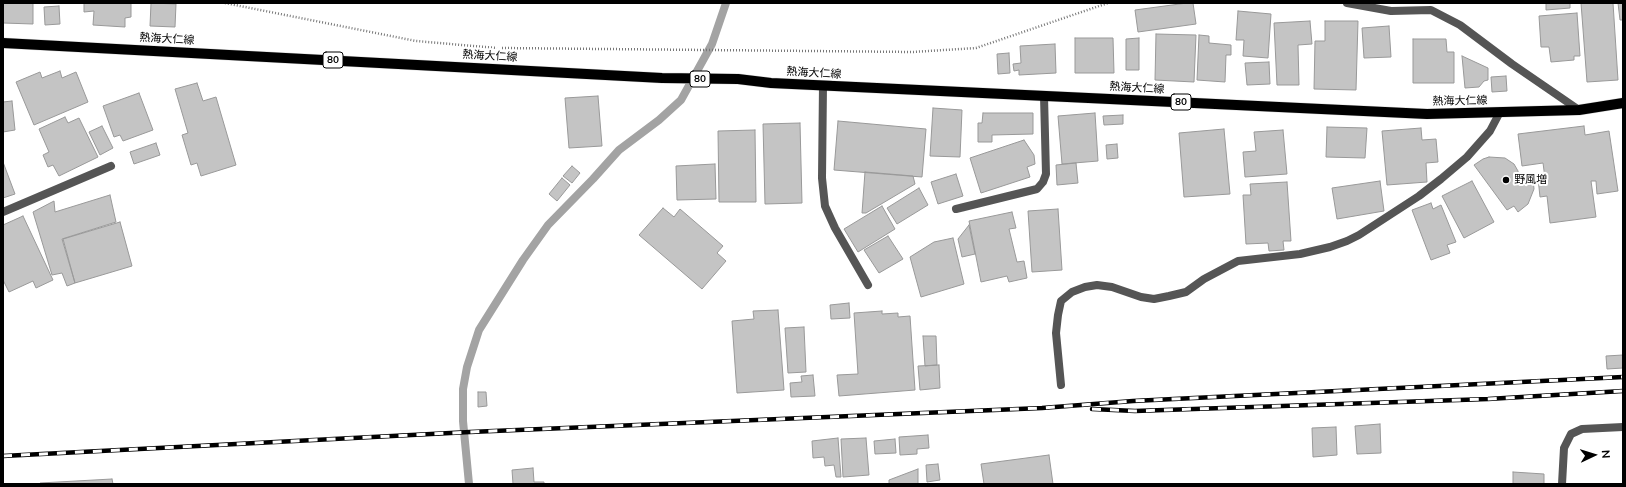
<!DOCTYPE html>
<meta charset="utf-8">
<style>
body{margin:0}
#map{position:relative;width:1626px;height:487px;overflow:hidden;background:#fff;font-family:Mulish,sans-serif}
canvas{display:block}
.frame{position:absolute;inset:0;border:4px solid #000;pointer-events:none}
.north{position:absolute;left:1574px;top:435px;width:40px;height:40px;-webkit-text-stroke:3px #fff;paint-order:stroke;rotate:86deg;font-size:11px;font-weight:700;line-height:16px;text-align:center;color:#000}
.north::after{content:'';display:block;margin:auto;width:14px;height:18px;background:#000;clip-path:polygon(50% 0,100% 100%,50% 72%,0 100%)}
</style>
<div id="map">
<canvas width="1626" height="487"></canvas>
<div class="frame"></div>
<div class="north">N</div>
</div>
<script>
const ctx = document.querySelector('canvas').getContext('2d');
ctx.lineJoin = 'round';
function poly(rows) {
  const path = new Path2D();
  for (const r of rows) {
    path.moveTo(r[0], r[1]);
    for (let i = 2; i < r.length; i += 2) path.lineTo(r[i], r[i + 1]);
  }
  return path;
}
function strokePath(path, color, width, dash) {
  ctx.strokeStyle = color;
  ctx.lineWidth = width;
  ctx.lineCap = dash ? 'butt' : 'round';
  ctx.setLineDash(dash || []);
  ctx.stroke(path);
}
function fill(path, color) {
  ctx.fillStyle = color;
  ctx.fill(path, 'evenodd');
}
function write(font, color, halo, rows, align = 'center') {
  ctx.font = font + ' Mulish,"Noto Sans JP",sans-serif';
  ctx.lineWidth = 4;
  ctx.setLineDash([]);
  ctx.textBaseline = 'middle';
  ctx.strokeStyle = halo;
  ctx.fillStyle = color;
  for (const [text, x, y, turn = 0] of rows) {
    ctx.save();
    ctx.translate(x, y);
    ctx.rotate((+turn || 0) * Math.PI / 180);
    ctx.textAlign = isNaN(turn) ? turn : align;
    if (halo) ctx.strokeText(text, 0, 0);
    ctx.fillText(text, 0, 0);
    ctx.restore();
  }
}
const stream = poly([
 [469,484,463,421,463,389,467,367,479,330,523,260,548,225,593,179,619,150,659,120,681,100,712,44,726,3]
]);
const building = poly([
 [3,3,33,3,33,24,3,23,3,3],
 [84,3,131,3,131,17,125,18,125,27,93,25,94,11,84,12,84,3],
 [151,3,176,4,175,27,150,26,151,3],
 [1187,3,1193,3,1196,24,1138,32,1135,10,1187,3],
 [1546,3,1570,3,1570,8,1546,10,1546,3],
 [1581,3,1613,3,1618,80,1587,82,1581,3],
 [1618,3,1623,3,1623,20,1620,20,1618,3],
 [59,6,60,24,45,25,44,7,59,6],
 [1238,11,1271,14,1268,58,1243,56,1244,40,1236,40,1238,11],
 [1577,13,1580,56,1574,56,1574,60,1551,62,1549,47,1541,47,1539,16,1577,13],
 [1310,21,1312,44,1298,45,1299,85,1277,85,1274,23,1310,21],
 [1325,21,1358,21,1356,90,1314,89,1315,41,1325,41,1325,21],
 [1389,26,1391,57,1364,58,1362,28,1389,26],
 [1156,34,1196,35,1194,82,1155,80,1156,34],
 [1199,35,1209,36,1209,43,1231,45,1231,55,1226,55,1225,82,1197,80,1199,35],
 [1075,38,1113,38,1114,73,1075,73,1075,38],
 [1139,38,1139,70,1126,70,1126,39,1139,38],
 [1413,39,1446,39,1447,52,1454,52,1454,83,1413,83,1413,39],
 [1055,44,1056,73,1019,75,1019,70,1014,71,1013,64,1021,63,1020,46,1055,44],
 [1009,53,1010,73,998,74,997,54,1009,53],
 [1462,56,1488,68,1488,80,1484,81,1479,87,1465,88,1462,56],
 [1269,62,1270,84,1247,85,1245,63,1269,62],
 [60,71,62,78,76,72,88,102,34,125,16,82,40,72,42,78,60,71],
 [1506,76,1507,91,1492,92,1491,77,1506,76],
 [197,83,203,101,216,97,236,165,201,176,197,163,191,165,182,135,188,133,175,89,197,83],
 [139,93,153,130,123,141,120,135,114,137,103,106,139,93],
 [598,96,602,146,569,148,565,98,598,96],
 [12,101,15,130,3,132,3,102,12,101],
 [933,108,962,110,960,157,930,156,933,108],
 [983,113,1033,113,1033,134,992,135,992,142,978,142,978,123,982,123,983,113],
 [1095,113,1098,161,1062,164,1058,116,1095,113],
 [1123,115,1123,124,1104,125,1103,116,1123,115],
 [65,117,68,123,79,118,98,157,59,176,53,165,48,167,43,155,49,152,39,129,65,117],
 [838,121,926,129,922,177,834,170,838,121],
 [800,123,802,203,765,204,763,124,800,123],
 [102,126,113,148,100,155,89,132,102,126],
 [1584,126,1585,135,1609,131,1618,191,1597,194,1596,181,1591,181,1596,217,1550,223,1547,196,1540,197,1538,178,1545,178,1543,163,1522,166,1518,134,1584,126],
 [1327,127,1367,128,1365,158,1326,157,1327,127],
 [1421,128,1422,140,1436,139,1438,162,1426,163,1427,182,1387,185,1382,131,1421,128],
 [1224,129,1230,194,1184,197,1179,133,1224,129],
 [755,130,756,202,719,202,718,131,755,130],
 [1283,130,1287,174,1245,177,1243,152,1256,151,1254,132,1283,130],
 [1024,140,1034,155,1035,164,1027,167,1030,177,981,193,970,158,1024,140],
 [156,143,160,155,134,164,130,152,156,143],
 [1117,144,1118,158,1107,159,1106,145,1117,144],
 [1489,157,1505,158,1514,164,1518,171,1519,180,1533,179,1534,189,1528,204,1518,212,1514,206,1507,210,1474,165,1483,159,1489,157],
 [3,162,15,194,3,198,3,162],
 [1076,163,1078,183,1057,185,1056,165,1076,163],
 [715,164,716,199,677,200,676,166,715,164],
 [572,166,580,173,572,183,563,176,572,166],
 [865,172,913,176,915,184,866,213,862,213,865,172],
 [956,174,963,196,938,204,931,182,956,174],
 [562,178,570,185,557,201,549,194,562,178],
 [1380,181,1384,211,1337,219,1332,188,1380,181],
 [1472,181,1494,222,1464,238,1442,196,1472,181],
 [1287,182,1291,241,1283,241,1284,250,1269,251,1268,243,1246,244,1243,195,1251,195,1250,184,1287,182],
 [919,188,928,205,897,224,887,208,919,188],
 [110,195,116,222,62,239,75,283,67,286,62,273,52,275,33,212,54,201,55,212,110,195],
 [1431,203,1433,209,1441,205,1456,242,1447,245,1450,253,1431,260,1412,210,1431,203],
 [882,206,895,229,858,252,844,229,882,206],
 [663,208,674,217,680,209,723,246,717,253,726,261,702,289,639,235,663,208],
 [1058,209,1062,270,1032,272,1028,211,1058,209],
 [1012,212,1016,228,1009,229,1017,262,1024,261,1027,278,1009,282,1007,276,981,282,969,221,1012,212],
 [23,216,53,280,36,288,33,281,9,292,3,280,3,225,23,216],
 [120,222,132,266,75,283,63,239,120,222],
 [969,225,975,254,962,257,958,239,969,225],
 [888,236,903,259,879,273,864,250,888,236],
 [953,238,964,284,921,297,910,257,934,242,953,238],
 [849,303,850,318,831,319,830,305,849,303],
 [778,310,784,390,737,393,732,321,754,319,753,311,778,310],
 [882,311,882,314,898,313,898,317,910,316,915,390,839,396,837,375,858,374,854,313,882,311],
 [804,327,806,372,788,373,785,328,804,327],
 [923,336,936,336,937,365,925,366,923,336],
 [1623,355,1623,368,1607,369,1606,356,1623,355],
 [939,365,940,388,920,390,918,366,939,365],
 [813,375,815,396,791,397,790,383,802,382,801,376,813,375],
 [478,392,486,392,487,406,478,407,478,392],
 [1380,424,1381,453,1357,454,1355,426,1380,424],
 [1336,427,1337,455,1313,457,1312,428,1336,427],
 [928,435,929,448,917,449,917,454,900,455,899,437,928,435],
 [838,438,841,477,836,477,834,465,825,466,824,457,813,458,812,441,838,438],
 [866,438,869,475,843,477,841,439,866,438],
 [895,439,896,453,875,454,874,441,895,439],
 [1049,455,1053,484,984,484,981,464,1049,455],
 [938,464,940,480,927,482,926,465,938,464],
 [533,468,534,482,544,482,544,484,513,484,512,470,533,468],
 [918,469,918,484,889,484,889,480,918,469],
 [1513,472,1544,474,1544,484,1513,484,1513,472],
 [112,479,113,484,40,484,40,483,112,479]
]);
const path = poly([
 [225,3,416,41,497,48],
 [502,48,913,52,976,48,1108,3]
]);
const lane = poly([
 [3,212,111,166],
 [1061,385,1056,333,1058,315,1061,301,1072,292,1085,287,1097,285,1112,287,1141,297,1154,299,1169,296,1186,292,1204,279,1238,261,1300,254,1330,247,1347,241,1359,235,1419,196,1441,179,1467,157,1490,131,1500,112]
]);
const street = poly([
 [1347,3,1391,11,1431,10,1460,25,1512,64,1579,110],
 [823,85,822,178,825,206,835,228,868,285],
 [956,209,1037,189,1043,182,1046,174,1044,96],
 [1562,484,1564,448,1571,434,1582,429,1623,427]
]);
const primary = poly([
 [3,43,662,78,738,79,771,83,1427,114,1579,110,1623,103]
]);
const rail = poly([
 [1092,409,1135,411,1488,399,1623,391],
 [3,456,470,432,1042,408,1133,401,1623,377]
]);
const markers = [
 [1506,180,4,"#000"]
];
const shields = [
 [333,60,20],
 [700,79,20],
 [1181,102,20]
];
const shieldNames = [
 ["80",333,60],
 ["80",700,79],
 ["80",1181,102]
];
const streetNames = [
 ["熱海大仁線",167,39,3],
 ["熱海大仁線",490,56,3],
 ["熱海大仁線",814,73,3],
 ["熱海大仁線",1137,88,3],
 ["熱海大仁線",1460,101,-1]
];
const poiNames = [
 ["野風増",1514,180]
];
strokePath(stream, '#a3a3a3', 8);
fill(building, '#c4c4c4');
strokePath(building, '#999', 1);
strokePath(primary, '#dbdbdb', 11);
strokePath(path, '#777', 2.5, [1, 2]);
strokePath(lane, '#555', 8);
strokePath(street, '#555', 8);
strokePath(primary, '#000', 10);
strokePath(rail, '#000', 4.5);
strokePath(rail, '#fff', 3, [9]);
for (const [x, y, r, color] of markers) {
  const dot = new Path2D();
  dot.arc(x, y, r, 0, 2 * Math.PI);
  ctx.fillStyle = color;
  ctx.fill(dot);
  strokePath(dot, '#fff', 1.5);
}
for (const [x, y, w] of shields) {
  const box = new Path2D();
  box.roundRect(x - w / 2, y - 8, w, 16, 3);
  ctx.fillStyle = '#fff';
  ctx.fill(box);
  strokePath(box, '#000', 1);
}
write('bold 10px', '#000', null, shieldNames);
write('11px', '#000', '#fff', streetNames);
write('11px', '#000', '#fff', poiNames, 'left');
</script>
